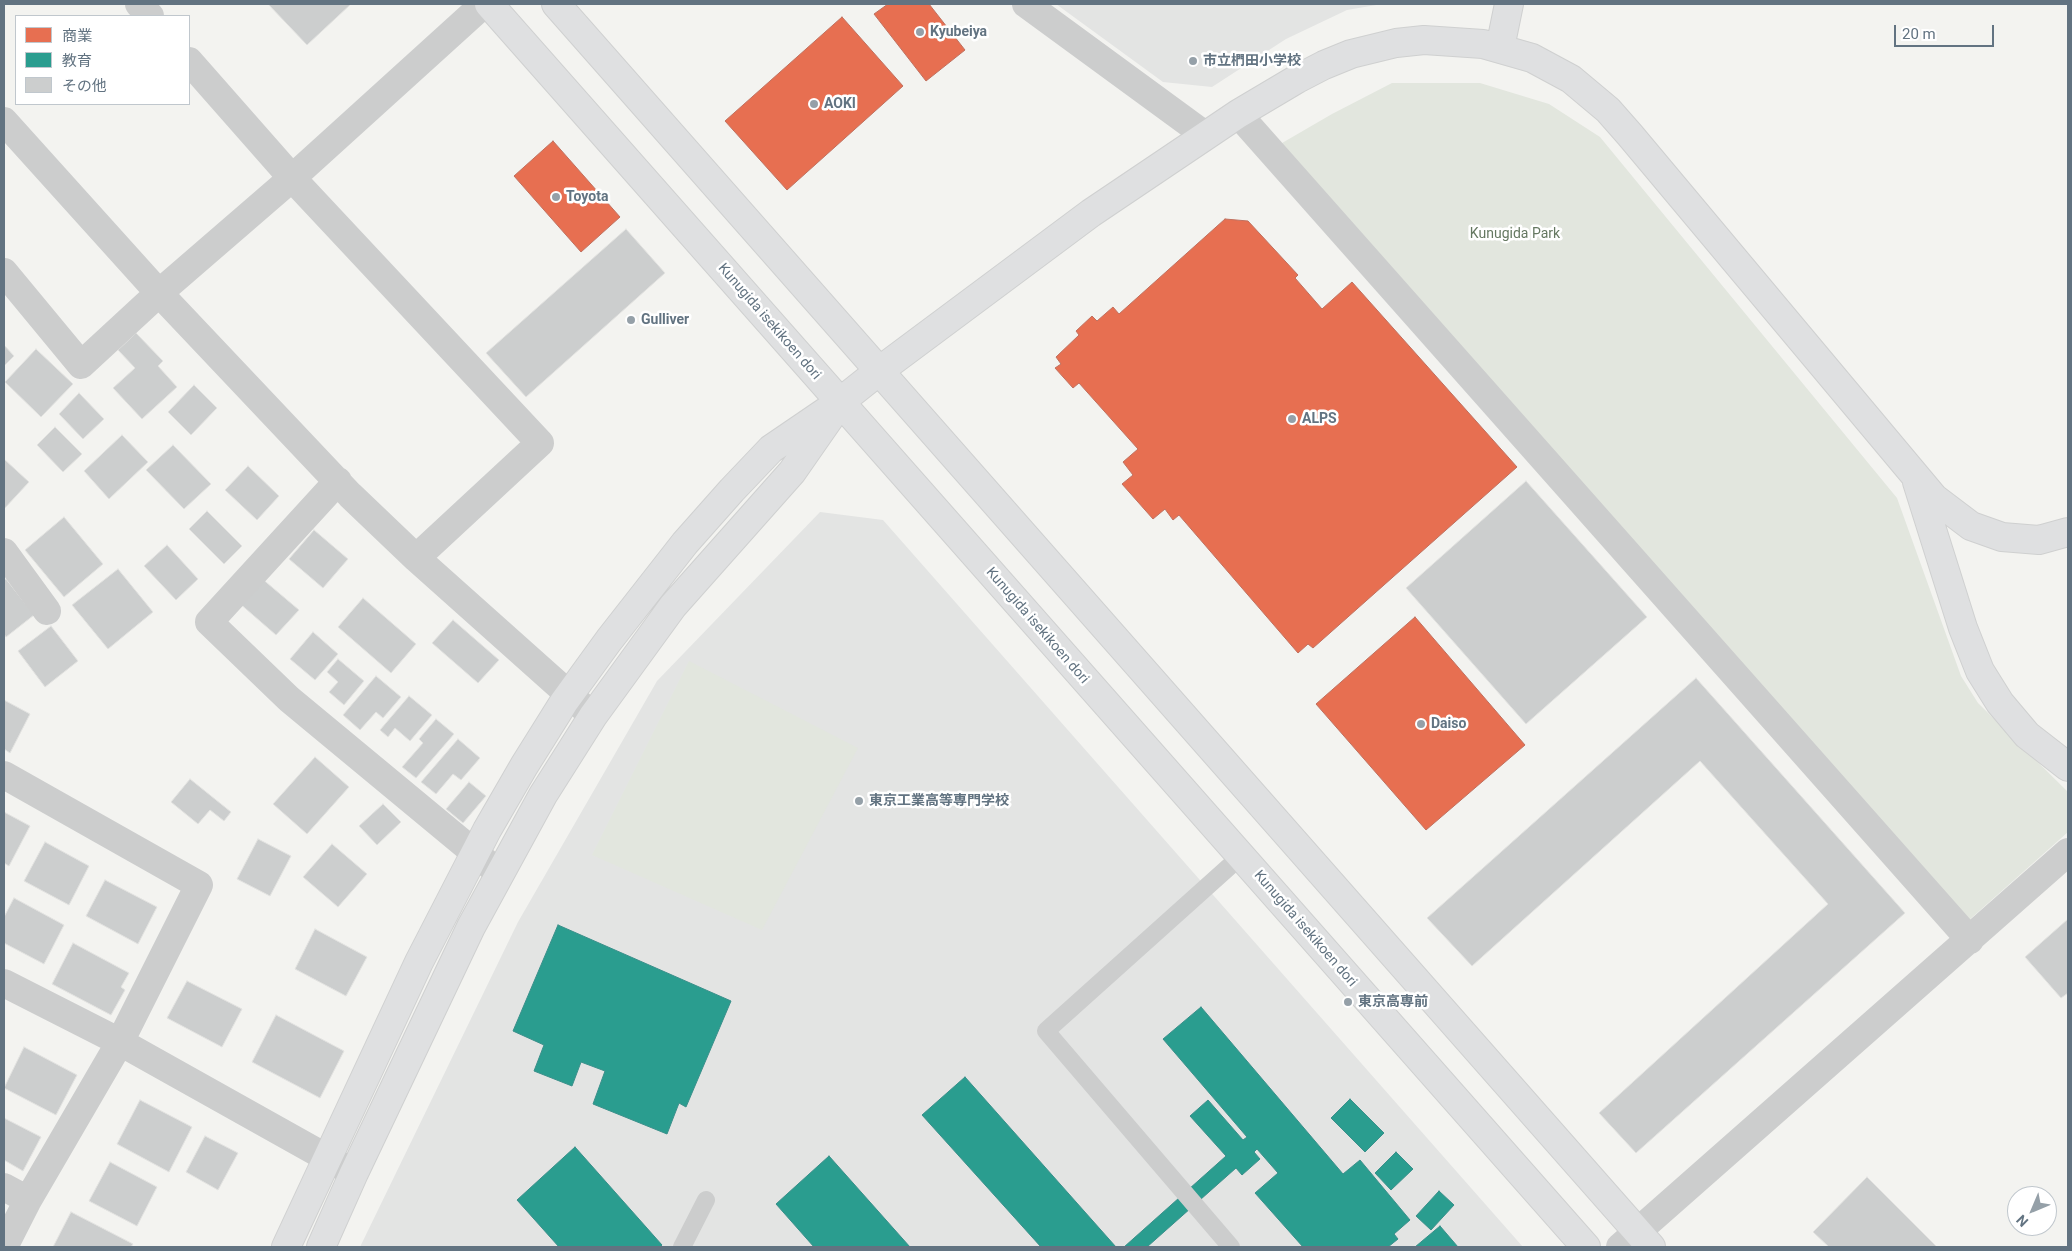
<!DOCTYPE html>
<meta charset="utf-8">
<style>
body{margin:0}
#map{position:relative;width:2072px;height:1251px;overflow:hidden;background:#f3f3f0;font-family:Roboto,"Noto Sans JP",sans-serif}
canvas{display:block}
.frame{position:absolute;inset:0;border:5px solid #627381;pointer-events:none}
.legend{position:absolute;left:15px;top:15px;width:175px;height:90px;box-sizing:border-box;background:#fff;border:1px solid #c0c7cd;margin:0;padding:6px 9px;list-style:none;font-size:15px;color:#627381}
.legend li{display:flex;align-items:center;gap:10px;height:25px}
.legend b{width:25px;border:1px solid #c0c7cd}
.north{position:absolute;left:2007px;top:1186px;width:50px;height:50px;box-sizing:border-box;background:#fff;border:1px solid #c0c7cd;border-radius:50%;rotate:225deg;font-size:14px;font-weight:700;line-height:20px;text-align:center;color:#627381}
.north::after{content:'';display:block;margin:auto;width:18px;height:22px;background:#95a0a8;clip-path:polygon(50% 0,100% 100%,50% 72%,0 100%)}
.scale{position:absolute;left:1894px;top:25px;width:100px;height:22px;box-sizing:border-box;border:2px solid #627381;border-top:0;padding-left:6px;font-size:15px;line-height:18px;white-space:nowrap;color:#627381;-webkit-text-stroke:4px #fff;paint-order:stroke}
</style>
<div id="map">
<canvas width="2072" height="1251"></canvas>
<div class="frame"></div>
<ul class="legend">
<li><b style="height:14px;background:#e76f51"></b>商業</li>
<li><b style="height:14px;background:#2a9d8f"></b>教育</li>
<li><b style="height:14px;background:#cccece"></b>その他</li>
</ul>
<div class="north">N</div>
<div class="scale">20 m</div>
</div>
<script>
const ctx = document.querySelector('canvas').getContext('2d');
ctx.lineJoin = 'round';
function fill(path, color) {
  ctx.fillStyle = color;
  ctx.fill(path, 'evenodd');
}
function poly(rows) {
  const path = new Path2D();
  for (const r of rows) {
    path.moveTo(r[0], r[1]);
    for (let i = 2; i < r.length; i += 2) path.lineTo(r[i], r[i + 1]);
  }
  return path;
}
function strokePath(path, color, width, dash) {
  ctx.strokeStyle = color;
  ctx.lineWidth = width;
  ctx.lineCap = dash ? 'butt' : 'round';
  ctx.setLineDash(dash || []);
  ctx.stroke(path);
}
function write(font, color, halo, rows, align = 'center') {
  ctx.font = font + ' Roboto,"Noto Sans JP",sans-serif';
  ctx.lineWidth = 5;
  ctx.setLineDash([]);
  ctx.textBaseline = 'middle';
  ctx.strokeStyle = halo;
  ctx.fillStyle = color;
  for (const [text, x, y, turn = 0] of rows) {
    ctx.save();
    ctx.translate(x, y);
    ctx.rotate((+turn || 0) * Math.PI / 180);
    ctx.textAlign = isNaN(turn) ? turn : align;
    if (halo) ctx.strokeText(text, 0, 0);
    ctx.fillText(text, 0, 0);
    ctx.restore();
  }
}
const built = poly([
 [1056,4,1382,4,1347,10,1286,39,1212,87,1163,82],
 [820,512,883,520,1523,1247,360,1247,518,922,657,681]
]);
const green = poly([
 [1392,83,1480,83,1549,104,1600,137,1897,498,1961,676,1978,703,2068,792,2068,832,1959,929,1270,150,1332,114],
 [689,661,858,748,762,930,592,855]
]);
const shops = poly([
 [888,4,929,4,965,50,926,81,874,14,888,4],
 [842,17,903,86,787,190,725,121,842,17],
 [553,141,620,217,581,252,514,176,553,141],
 [1225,219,1248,221,1298,275,1295,278,1322,309,1352,282,1517,467,1313,648,1308,644,1298,653,1179,515,1173,520,1165,509,1153,519,1122,484,1133,475,1123,462,1138,449,1079,383,1073,388,1055,368,1061,364,1056,357,1079,335,1076,331,1092,316,1097,321,1113,307,1119,314,1225,219],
 [1415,617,1525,745,1426,830,1316,704,1415,617]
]);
const schools = poly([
 [558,925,731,1001,686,1107,679,1103,667,1134,593,1104,605,1071,581,1062,572,1086,534,1071,544,1045,513,1031,558,925],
 [1201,1007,1343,1174,1360,1160,1410,1220,1394,1234,1398,1239,1388,1247,1303,1247,1255,1193,1278,1173,1257,1149,1254,1152,1260,1159,1242,1175,1236,1168,1147,1247,1124,1247,1226,1156,1190,1116,1208,1100,1243,1140,1247,1137,1163,1039,1201,1007],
 [965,1077,1116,1247,1041,1247,922,1115,965,1077],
 [1350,1099,1384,1133,1365,1152,1331,1118,1350,1099],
 [575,1147,662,1245,660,1247,559,1247,517,1200,575,1147],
 [1396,1152,1413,1169,1391,1190,1375,1173,1396,1152],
 [829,1156,910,1247,814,1247,776,1204,829,1156],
 [1439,1191,1454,1205,1431,1230,1416,1216,1439,1191],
 [1440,1226,1458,1247,1415,1247,1440,1226]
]);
const building = poly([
 [268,4,351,4,307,45,268,4],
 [626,229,665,273,526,397,486,353,626,229],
 [136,333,163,361,158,366,177,387,142,419,113,388,135,368,118,350,136,333],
 [4,345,14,356,4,366,4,345],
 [36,349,73,384,41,417,5,382,36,349],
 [194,385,217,408,191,435,168,412,194,385],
 [79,393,104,419,83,439,59,414,79,393],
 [55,427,82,454,63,472,37,445,55,427],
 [122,435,148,462,109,499,84,471,122,435],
 [173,445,211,484,184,509,146,470,173,445],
 [4,459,29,482,4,509,4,459],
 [248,466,279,496,257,520,225,490,248,466],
 [1526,481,1647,617,1526,724,1406,588,1526,481],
 [207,511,242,546,224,564,189,529,207,511],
 [64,517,103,564,64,597,25,550,64,517],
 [314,530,348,559,323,588,289,559,314,530],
 [167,545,198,579,176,600,144,566,167,545],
 [118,569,153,612,108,649,72,605,118,569],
 [260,577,299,610,276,635,238,602,260,577],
 [6,579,34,615,6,637,4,634,4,581,6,579],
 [363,598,416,644,391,673,338,627,363,598],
 [453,620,499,660,478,683,432,643,453,620],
 [51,626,78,661,45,687,18,651,51,626],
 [313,632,338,654,315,680,290,659,313,632],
 [338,659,364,681,344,705,329,692,338,682,327,672,338,659],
 [376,676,401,697,383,718,376,712,360,730,343,715,376,676],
 [1696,678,1905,913,1636,1153,1599,1113,1828,904,1700,761,1472,966,1427,918,1696,678],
 [409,696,432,715,410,741,395,728,388,737,380,730,409,696],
 [4,700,30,714,10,753,4,749,4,700],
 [436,719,454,734,416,778,402,767,423,743,419,739,436,719],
 [458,739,480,758,461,780,453,774,436,794,421,782,458,739],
 [315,757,349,787,307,834,273,804,315,757],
 [190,779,231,812,224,821,210,810,198,824,171,802,190,779],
 [469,782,486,796,463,823,446,809,469,782],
 [383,804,401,822,377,845,359,826,383,804],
 [4,812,30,826,9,866,4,863,4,812],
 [258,839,291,856,270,896,237,879,258,839],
 [45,842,89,866,69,905,24,881,45,842],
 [332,844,367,874,338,907,303,877,332,844],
 [105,880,157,907,138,944,86,916,105,880],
 [14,898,64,925,44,964,4,943,4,917,14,898],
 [2068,919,2068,993,2061,998,2025,957,2068,919],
 [315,929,367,957,346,996,295,969,315,929],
 [73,943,129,973,121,987,125,990,111,1015,52,984,73,943],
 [187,981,242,1009,222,1047,167,1018,187,981],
 [276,1015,344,1051,320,1098,252,1062,276,1015],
 [24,1047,77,1075,56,1115,4,1088,24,1047],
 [140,1100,192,1127,169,1172,117,1144,140,1100],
 [4,1118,41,1137,23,1171,4,1160,4,1118],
 [205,1136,238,1153,218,1190,186,1172,205,1136],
 [110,1162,157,1187,137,1226,89,1201,110,1162],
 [1867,1177,1937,1247,1829,1247,1813,1232,1867,1177],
 [71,1212,133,1244,131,1247,53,1247,71,1212]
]);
const lane = poly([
 [682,1247,706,1200],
 [1231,1247,1046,1031,1241,856]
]);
const street = poly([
 [139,4,150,16],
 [1026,4,1205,135],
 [189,61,292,178,540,443,416,558],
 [1238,114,1970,940],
 [4,121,159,293,350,495,416,558,593,716],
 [4,272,81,365,159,293,292,178,484,4],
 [338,481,209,622,289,699,499,873],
 [4,552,47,611],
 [4,775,199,885,120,1042,28,1200,4,1247],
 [4,983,120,1042,354,1173],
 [4,1187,28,1200],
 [1620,1247,2068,852]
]);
const secondary = poly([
 [489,4,1586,1247],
 [556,4,1651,1247],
 [1500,48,1509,4],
 [1917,482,1963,628,1980,671,2000,703,2027,735,2068,767],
 [286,1247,419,962,487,830,524,766,564,702,609,640,685,543,732,490,771,449,840,402,879,371,1091,213,1238,114,1297,79,1324,65,1351,54,1396,43,1424,40,1483,44,1532,58,1571,79,1608,110,1630,135,1934,498,1971,526,2002,537,2039,540,2068,532],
 [321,1247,354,1173,471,927,543,795,593,716,673,606,792,472,831,416]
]);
const markers = [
 [920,32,5,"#95a0a8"],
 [1193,61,5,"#95a0a8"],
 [814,104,5,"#95a0a8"],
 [556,197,5,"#95a0a8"],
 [631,320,5,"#95a0a8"],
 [1292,419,5,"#95a0a8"],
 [1421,724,5,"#95a0a8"],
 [859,801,5,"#95a0a8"],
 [1348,1002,5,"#95a0a8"]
];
const poiNames = [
 ["Kyubeiya",930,32],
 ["市立椚田小学校",1203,61],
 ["AOKI",824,104],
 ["Toyota",566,197],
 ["Gulliver",641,320],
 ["ALPS",1302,419],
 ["Daiso",1431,724],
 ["東京工業高等専門学校",869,801],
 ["東京高専前",1358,1002]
];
const parkNames = [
 ["Kunugida Park",1515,234]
];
const streetNames = [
 ["Kunugida isekikoen dori",769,322,49],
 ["Kunugida isekikoen dori",1037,626,49],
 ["Kunugida isekikoen dori",1305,929,49]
];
fill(built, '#e3e4e3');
fill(green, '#e2e6de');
fill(shops, '#e76f51');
strokePath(shops, '#bf705f', 1);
fill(schools, '#2a9d8f');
strokePath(schools, '#3b908b', 1);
fill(building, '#cccece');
strokePath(building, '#e2e2e0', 1);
strokePath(secondary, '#cfd0d0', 30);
strokePath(lane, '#cccdcd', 18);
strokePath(street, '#cccdcd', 28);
strokePath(secondary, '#dfe0e1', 28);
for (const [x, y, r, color] of markers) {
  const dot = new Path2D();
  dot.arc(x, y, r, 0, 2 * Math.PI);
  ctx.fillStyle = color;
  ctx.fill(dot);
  strokePath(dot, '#fff', 2);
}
write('bold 14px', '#627381', '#fff', poiNames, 'left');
write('14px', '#657861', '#fff', parkNames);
write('14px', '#627381', '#fff', streetNames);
</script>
